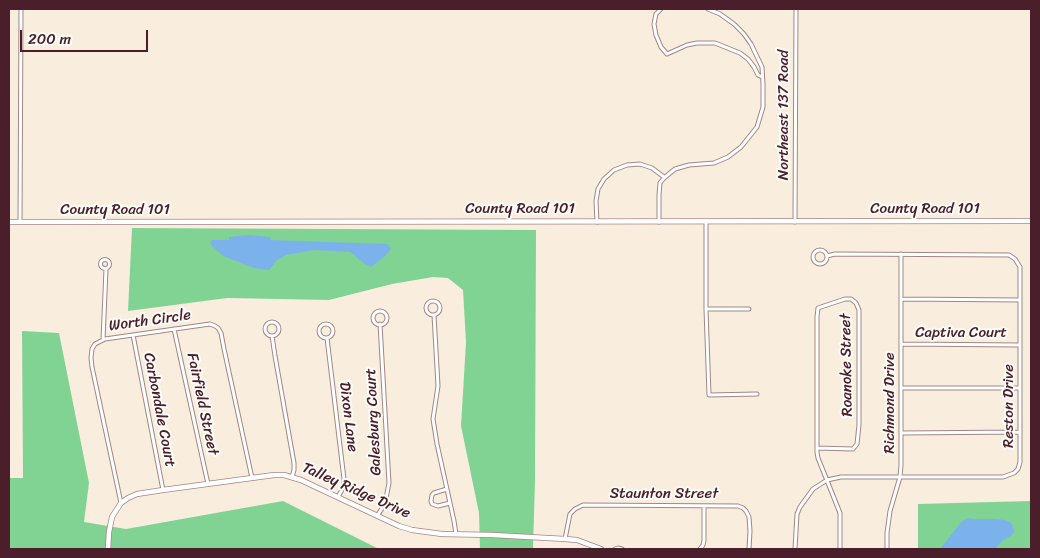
<!DOCTYPE html>
<style>
body{margin:0}
#map{position:relative;width:1040px;height:558px;overflow:hidden;background:#f9eede;font-family:Sriracha,sans-serif}
canvas{display:block}
.frame{position:absolute;inset:0;border:10px solid #4a1f2b;pointer-events:none}
.scale{position:absolute;left:20px;top:30px;width:128px;height:22px;box-sizing:border-box;border:2px solid #4a1f2b;border-top:0;padding-left:6px;font-size:15px;line-height:18px;white-space:nowrap;color:#4a1f2b;-webkit-text-stroke:4px #fdfcf7;paint-order:stroke}
</style>
<div id="map">
<canvas width="1040" height="558"></canvas>
<div class="frame"></div>
<div class="scale">200 m</div>
</div>
<script>
const ctx = document.querySelector('canvas').getContext('2d');
ctx.lineJoin = 'round';
function fill(path, color) {
  ctx.fillStyle = color;
  ctx.fill(path, 'evenodd');
}
function poly(rows) {
  const path = new Path2D();
  for (const r of rows) {
    if (r.length === 3) {
      path.moveTo(r[0] + r[2], r[1]);
      path.arc(r[0], r[1], r[2], 0, 2 * Math.PI);
      continue;
    }
    path.moveTo(r[0], r[1]);
    for (let i = 2; i < r.length; i += 2) path.lineTo(r[i], r[i + 1]);
  }
  return path;
}
function strokePath(path, color, width, dash) {
  ctx.strokeStyle = color;
  ctx.lineWidth = width;
  ctx.lineCap = dash ? 'butt' : 'round';
  ctx.setLineDash(dash || []);
  ctx.stroke(path);
}
function write(font, color, halo, rows, align = 'center') {
  ctx.font = font + ' Sriracha,sans-serif';
  ctx.lineWidth = 4;
  ctx.setLineDash([]);
  ctx.textBaseline = 'middle';
  ctx.strokeStyle = halo;
  ctx.fillStyle = color;
  for (const [text, x, y, turn = 0] of rows) {
    ctx.save();
    ctx.translate(x, y);
    ctx.rotate((+turn || 0) * Math.PI / 180);
    ctx.textAlign = isNaN(turn) ? turn : align;
    if (halo) ctx.strokeText(text, 0, 0);
    ctx.fillText(text, 0, 0);
    ctx.restore();
  }
}
const green = poly([
 [132,228,536,230,535,480,533,549,480,549,479,513,461,426,466,342,463,290,448,278,433,277,392,284,329,300,227,298,128,311],
 [22,331,59,333,89,483,84,522,126,529,283,501,379,549,9,549,9,478,23,478],
 [1031,501,1031,549,918,549,918,504]
]);
const water = poly([
 [249,235,270,237,271,240,387,244,391,249,384,257,371,267,365,264,350,252,314,250,286,255,277,260,269,270,254,268,223,256,210,244,212,240,229,240,229,237],
 [969,518,973,519,996,519,1004,520,1010,522,1013,526,1014,532,1012,535,1002,541,995,549,940,549,962,521]
]);
const street = poly([
 [661,9,656,14,654,24,656,35,661,47,667,54,687,45,697,43,715,43,740,53,748,59,754,67,758,75,762,77],
 [20,222,21,9],
 [597,222,596,201,598,189,604,179,614,170,627,165,640,164,652,168,664,177],
 [659,222,659,195,660,183,664,178,675,169,689,165,714,163,728,157,741,147,757,127,763,107,763,84,762,67,751,44,744,34,734,24,720,14,708,9],
 [706,222,706,309,709,395,757,394],
 [795,222,796,9],
 [820,257,7],
 [105,264,4.5],
 [901,299,1020,300],
 [433,308,7],
 [706,309,749,309],
 [380,318,7],
 [434,315,438,386,433,419,437,444,454,521,456,534],
 [272,329,7],
 [326,331,7],
 [174,329,208,484],
 [133,335,163,490],
 [272,336,275,356,294,463,294,470,292,477],
 [327,338,344,479,344,486,338,497],
 [103,340,106,269],
 [901,344,1020,345],
 [901,388,1020,388],
 [901,433,1020,432],
 [817,448,853,449,857,444,859,425,859,310,856,303,851,299,845,299,818,308,817,317,817,452,818,458,840,513,840,549],
 [447,489,434,493,432,495,431,501,432,504,438,506,450,503],
 [121,503,92,367,91,358,92,349,95,344,105,339,210,324,215,326,218,328,221,333,224,349,252,478],
 [377,516,385,504,389,483,380,324],
 [565,539,570,514,575,509,583,505,738,506,743,508,746,511,749,517,750,531,749,549],
 [615,549,618,548,622,549],
 [700,549,703,545,704,540,704,506],
 [795,549,797,514,800,507,813,489,827,480,841,477,1003,477,1014,473,1018,469,1020,462,1020,267,1015,259,1009,255,835,254,827,256],
 [887,549,887,533,890,511,900,477,901,465,901,254]
]);
const secondary = poly([
 [9,222,1031,221],
 [108,549,109,532,112,517,121,503,128,498,137,494,163,490,274,475,284,475,301,480,399,526,412,530,442,534,493,535,565,539,577,540,601,549]
]);
const streetNames = [
 ["Northeast 137 Road",784,115,-90],
 ["County Road 101",520,209],
 ["County Road 101",925,209],
 ["County Road 101",115,210],
 ["Worth Circle",150,321,-8],
 ["Captiva Court",961,333],
 ["Roanoke Street",847,365,-91],
 ["Richmond Drive",890,403,-90],
 ["Fairfield Street",202,404,78],
 ["Reston Drive",1009,406,-90],
 ["Carbondale Court",159,410,79],
 ["Dixon Lane",348,417,83],
 ["Galesburg Court",374,422,-93],
 ["Talley Ridge Drive",356,491,24],
 ["Staunton Street",664,494]
];
fill(green, '#81d394');
fill(water, '#7cb2eb');
strokePath(street, '#a28684', 5);
strokePath(secondary, '#a28684', 6);
strokePath(street, '#fff', 3);
strokePath(secondary, '#fff', 4.5);
write('15px', '#4a1f2b', '#fdfcf7', streetNames);
</script>
